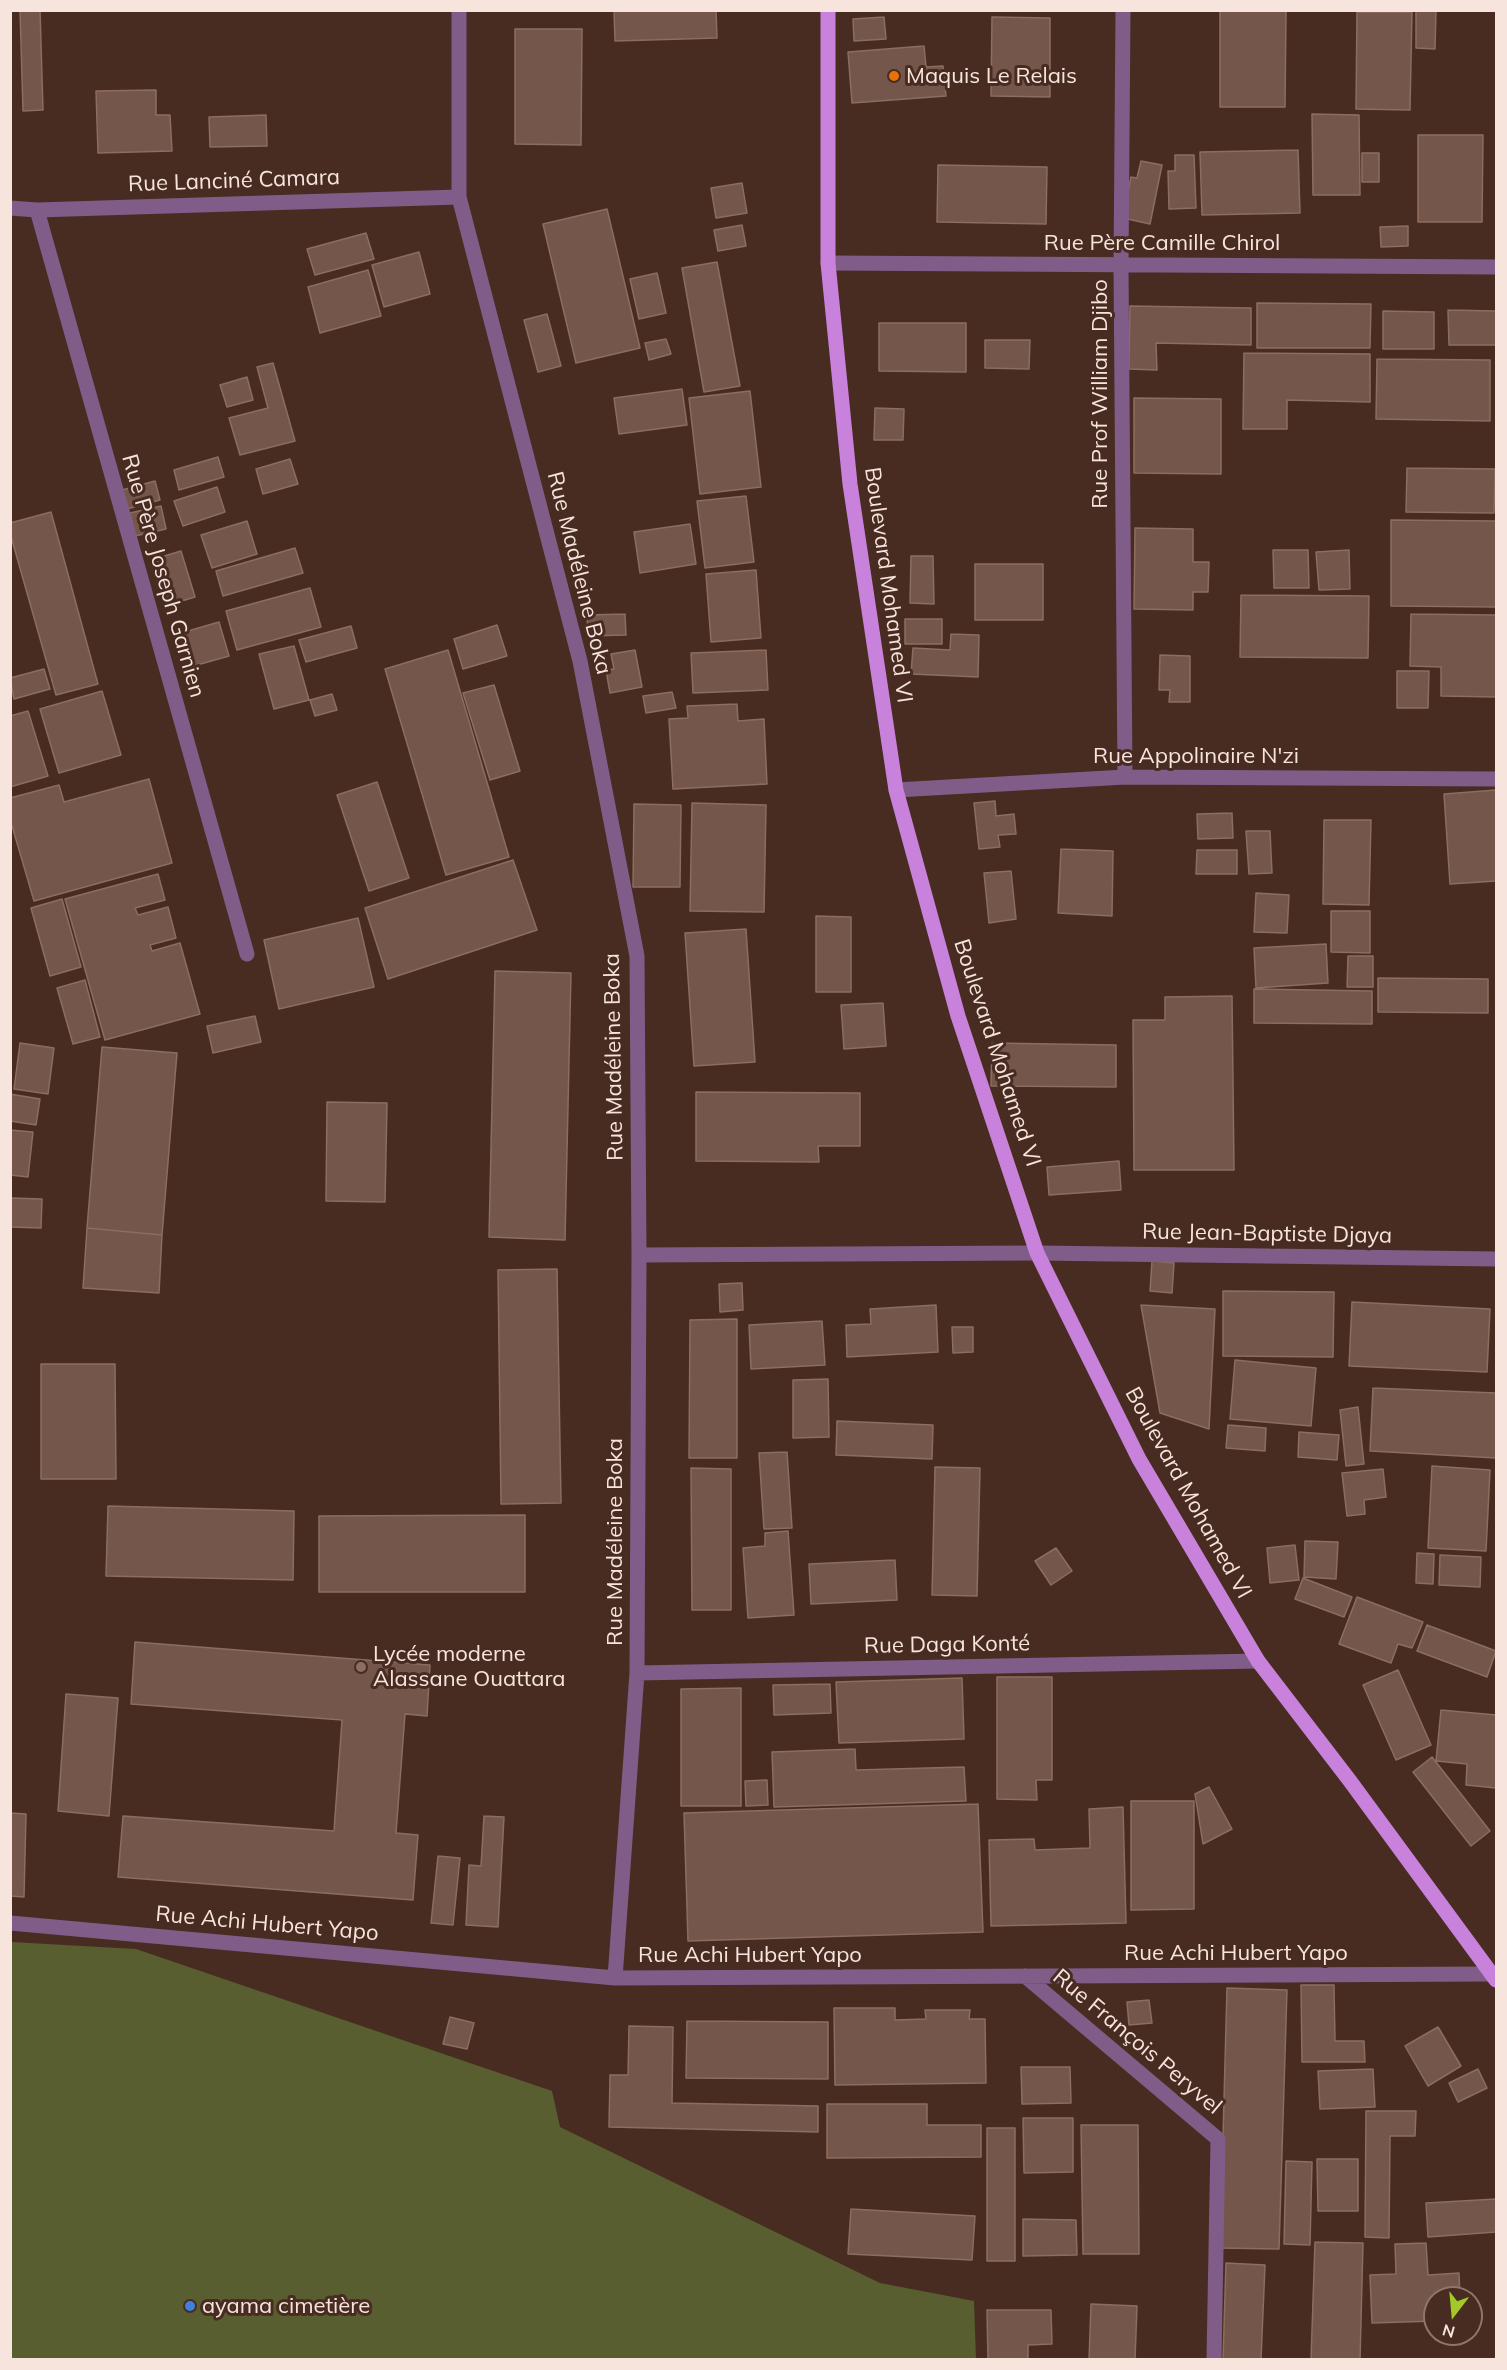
<!DOCTYPE html>
<meta charset="utf-8">
<style>
body{margin:0}
#map{position:relative;width:1507px;height:2370px;overflow:hidden;background:#482c21;font-family:Mulish,sans-serif}
canvas{display:block}
.frame{position:absolute;inset:0;border:12px solid #f6e4dd;pointer-events:none}
.north{position:absolute;left:1423px;top:2286px;width:60px;height:60px;box-sizing:border-box;background:#482c21;border:2px solid #8e766c;border-radius:50%;rotate:196deg;font-size:16px;font-weight:700;line-height:24px;text-align:center;color:#f6e4dd}
.north::after{content:'';display:block;margin:auto;width:21px;height:27px;background:#a2c928;clip-path:polygon(50% 0,100% 100%,50% 72%,0 100%)}
</style>
<div id="map">
<canvas width="1507" height="2370"></canvas>
<div class="frame"></div>
<div class="north">N</div>
</div>
<script>
const ctx = document.querySelector('canvas').getContext('2d');
ctx.lineJoin = 'round';
function fill(path, color) {
  ctx.fillStyle = color;
  ctx.fill(path, 'evenodd');
}
function poly(rows) {
  const path = new Path2D();
  for (const r of rows) {
    path.moveTo(r[0], r[1]);
    for (let i = 2; i < r.length; i += 2) path.lineTo(r[i], r[i + 1]);
  }
  return path;
}
function strokePath(path, color, width, dash) {
  ctx.strokeStyle = color;
  ctx.lineWidth = width;
  ctx.lineCap = dash ? 'butt' : 'round';
  ctx.setLineDash(dash || []);
  ctx.stroke(path);
}
function write(font, color, halo, rows, align = 'center') {
  ctx.font = font + ' Mulish,sans-serif';
  ctx.lineWidth = 6;
  ctx.setLineDash([]);
  ctx.textBaseline = 'middle';
  ctx.strokeStyle = halo;
  ctx.fillStyle = color;
  for (const [text, x, y, turn = 0] of rows) {
    ctx.save();
    ctx.translate(x, y);
    ctx.rotate((+turn || 0) * Math.PI / 180);
    ctx.textAlign = isNaN(turn) ? turn : align;
    if (halo) ctx.strokeText(text, 0, 0);
    ctx.fillText(text, 0, 0);
    ctx.restore();
  }
}
const green = poly([
 [11,1942,136,1949,552,2091,560,2127,880,2283,974,2301,976,2359,11,2359]
]);
const building = poly([
 [20,10,40,10,43,110,23,111,20,10],
 [614,10,716,10,717,38,615,41,614,10],
 [1220,10,1286,10,1285,107,1220,107,1220,10],
 [1416,10,1436,10,1435,49,1416,48,1416,10],
 [1357,12,1412,12,1410,110,1356,109,1357,12],
 [884,17,886,39,854,41,853,19,884,17],
 [992,17,1050,18,1050,97,991,96,992,17],
 [515,29,582,29,581,145,515,144,515,29],
 [924,46,926,67,943,66,946,96,852,103,848,52,924,46],
 [156,90,156,115,170,115,172,151,98,153,96,91,156,90],
 [1312,114,1359,115,1360,195,1313,195,1312,114],
 [266,115,267,146,210,147,209,117,266,115],
 [1418,135,1483,135,1482,222,1418,222,1418,135],
 [1298,150,1300,213,1202,215,1200,152,1298,150],
 [1362,153,1379,153,1379,182,1362,182,1362,153],
 [1175,155,1194,155,1196,208,1169,209,1168,171,1175,171,1175,155],
 [1141,161,1162,165,1150,224,1123,218,1131,177,1137,178,1141,161],
 [938,165,1047,167,1046,224,937,222,938,165],
 [742,183,747,213,716,218,711,188,742,183],
 [607,209,640,348,576,363,543,224,607,209],
 [742,225,746,246,718,251,714,230,742,225],
 [1408,226,1408,246,1381,247,1380,227,1408,226],
 [366,233,374,259,315,275,307,249,366,233],
 [419,252,430,294,384,307,372,265,419,252],
 [717,262,740,386,704,392,682,268,717,262],
 [368,270,381,316,320,333,308,287,368,270],
 [657,273,666,313,639,319,630,279,657,273],
 [1257,303,1371,304,1370,348,1257,348,1257,303],
 [1130,306,1251,308,1251,345,1156,343,1157,370,1129,369,1130,306],
 [1448,310,1496,311,1496,345,1449,345,1448,310],
 [1383,311,1434,312,1434,349,1383,349,1383,311],
 [547,314,561,366,538,372,524,320,547,314],
 [879,323,966,323,966,372,879,371,879,323],
 [666,339,671,354,649,360,645,343,666,339],
 [985,340,1030,340,1029,369,985,368,985,340],
 [1244,353,1370,354,1370,402,1287,400,1287,429,1243,429,1244,353],
 [1377,359,1490,360,1490,421,1376,419,1377,359],
 [273,363,295,441,240,455,229,418,268,408,257,367,273,363],
 [247,377,253,400,227,407,220,385,247,377],
 [682,389,687,425,619,434,614,398,682,389],
 [750,391,761,487,700,494,689,398,750,391],
 [1134,398,1221,399,1221,474,1134,473,1134,398],
 [875,408,904,409,903,440,874,440,875,408],
 [218,457,224,477,179,490,174,470,218,457],
 [290,459,298,484,263,494,256,469,290,459],
 [1407,468,1495,469,1494,513,1406,512,1407,468],
 [155,481,160,500,127,509,122,490,155,481],
 [217,487,225,512,183,526,174,501,217,487],
 [746,496,754,562,705,568,697,501,746,496],
 [161,506,166,529,135,536,130,513,161,506],
 [51,512,98,684,56,695,10,533,10,523,51,512],
 [1391,520,1496,521,1496,607,1391,606,1391,520],
 [247,521,257,554,212,568,201,535,247,521],
 [690,524,696,564,640,573,634,532,690,524],
 [1135,528,1193,529,1193,562,1209,562,1208,592,1193,592,1193,610,1134,609,1135,528],
 [295,548,303,573,223,596,216,571,295,548],
 [1273,550,1308,550,1309,588,1274,588,1273,550],
 [1349,550,1350,589,1319,590,1316,552,1349,550],
 [181,551,195,597,165,606,151,560,181,551],
 [911,556,933,556,934,604,910,603,911,556],
 [975,564,1043,564,1043,620,975,620,975,564],
 [756,570,761,638,711,642,706,574,756,570],
 [310,588,321,627,237,650,226,611,310,588],
 [1241,595,1369,596,1368,658,1240,657,1241,595],
 [625,614,626,635,588,636,587,615,625,614],
 [1411,614,1496,615,1496,697,1441,696,1441,667,1410,666,1411,614],
 [905,619,942,619,942,644,905,644,905,619],
 [219,622,229,656,190,667,181,633,219,622],
 [497,625,507,656,463,669,454,639,497,625],
 [351,626,357,648,306,662,299,640,351,626],
 [951,634,979,635,978,677,911,674,913,648,950,650,951,634],
 [294,646,309,700,274,709,259,654,294,646],
 [448,650,509,857,446,875,385,669,448,650],
 [635,650,642,687,610,693,606,670,614,669,611,654,635,650],
 [766,650,768,690,693,693,691,653,766,650],
 [1160,655,1190,656,1190,702,1169,702,1170,690,1159,690,1160,655],
 [44,669,50,689,14,699,10,678,44,669],
 [1397,671,1429,671,1428,708,1397,708,1397,671],
 [494,685,520,771,490,780,463,693,494,685],
 [102,691,121,755,59,773,40,709,102,691],
 [672,692,676,708,646,713,643,696,672,692],
 [332,694,337,710,315,716,310,700,332,694],
 [737,704,738,721,764,719,767,784,673,789,669,719,688,718,687,706,737,704],
 [28,711,48,776,10,787,10,716,28,711],
 [149,779,172,863,34,901,10,819,10,798,59,785,64,802,149,779],
 [377,782,409,878,369,891,337,795,377,782],
 [1496,790,1496,881,1450,884,1444,794,1496,790],
 [995,801,996,816,1014,814,1016,834,998,835,1000,847,979,849,974,803,995,801],
 [692,803,766,805,764,912,690,911,692,803],
 [634,804,681,805,680,887,633,887,634,804],
 [1232,813,1233,838,1198,839,1197,814,1232,813],
 [1324,820,1371,820,1369,905,1323,904,1324,820],
 [1246,831,1270,831,1272,873,1249,874,1246,831],
 [1061,849,1113,851,1112,916,1058,913,1061,849],
 [1197,850,1237,850,1237,874,1196,874,1197,850],
 [513,860,537,930,388,979,365,908,513,860],
 [1011,871,1016,919,989,923,984,873,1011,871],
 [158,874,165,900,135,908,138,915,168,907,176,938,150,945,152,951,180,943,200,1014,105,1040,65,899,158,874],
 [1256,893,1289,895,1287,933,1254,932,1256,893],
 [62,899,81,967,50,976,31,908,62,899],
 [1331,911,1370,911,1370,953,1331,952,1331,911],
 [816,916,851,917,851,992,816,992,816,916],
 [358,918,374,987,279,1009,264,940,358,918],
 [746,929,755,1062,694,1066,685,933,746,929],
 [1326,944,1328,983,1256,988,1254,948,1326,944],
 [1348,956,1373,956,1373,987,1347,987,1348,956],
 [495,971,571,973,565,1240,489,1237,495,971],
 [1378,978,1488,979,1488,1013,1378,1012,1378,978],
 [85,980,100,1037,73,1044,57,988,85,980],
 [1254,989,1372,991,1372,1024,1254,1023,1254,989],
 [1232,996,1234,1170,1134,1170,1133,1020,1165,1020,1165,997,1232,996],
 [883,1003,886,1046,844,1049,841,1005,883,1003],
 [255,1016,261,1042,213,1053,207,1026,255,1016],
 [20,1043,54,1048,48,1094,14,1089,20,1043],
 [992,1043,1116,1045,1116,1087,991,1086,992,1043],
 [102,1047,177,1053,162,1235,87,1228,102,1047],
 [696,1092,860,1093,860,1146,818,1146,819,1162,696,1161,696,1092],
 [10,1094,40,1099,36,1125,10,1121,10,1094],
 [327,1102,387,1103,385,1202,326,1201,327,1102],
 [10,1130,33,1132,28,1177,10,1175,10,1130],
 [1119,1161,1121,1190,1049,1195,1047,1167,1119,1161],
 [10,1198,42,1199,41,1228,10,1227,10,1198],
 [87,1228,162,1235,159,1293,83,1288,87,1228],
 [1152,1261,1174,1263,1172,1293,1150,1291,1152,1261],
 [557,1269,561,1503,501,1504,498,1270,557,1269],
 [742,1283,743,1310,720,1312,719,1284,742,1283],
 [1223,1291,1334,1292,1333,1357,1223,1356,1223,1291],
 [1352,1302,1490,1309,1487,1372,1349,1366,1352,1302],
 [936,1305,938,1352,847,1357,846,1325,871,1324,870,1309,936,1305],
 [1141,1305,1215,1309,1209,1429,1160,1413,1141,1305],
 [737,1319,737,1458,689,1458,690,1320,737,1319],
 [822,1321,825,1365,751,1369,749,1325,822,1321],
 [952,1327,973,1327,973,1352,953,1353,952,1327],
 [1235,1360,1316,1368,1311,1426,1230,1419,1235,1360],
 [41,1364,115,1364,116,1479,41,1479,41,1364],
 [828,1379,829,1437,793,1438,793,1380,828,1379],
 [1373,1388,1496,1393,1496,1458,1370,1451,1373,1388],
 [1358,1407,1364,1464,1346,1466,1340,1410,1358,1407],
 [837,1421,933,1425,932,1459,836,1455,837,1421],
 [1228,1425,1266,1428,1265,1451,1226,1448,1228,1425],
 [1299,1432,1339,1435,1337,1460,1298,1457,1299,1432],
 [787,1452,792,1528,764,1529,759,1453,787,1452],
 [1432,1466,1490,1470,1486,1551,1428,1548,1432,1466],
 [935,1467,980,1468,977,1596,932,1595,935,1467],
 [691,1468,731,1469,731,1610,692,1610,691,1468],
 [1383,1469,1386,1497,1364,1500,1365,1514,1347,1516,1342,1473,1383,1469],
 [108,1506,294,1511,293,1580,106,1576,108,1506],
 [525,1515,525,1592,319,1592,319,1516,525,1515],
 [788,1531,794,1615,748,1618,743,1548,765,1546,765,1533,788,1531],
 [1305,1541,1338,1542,1336,1579,1304,1577,1305,1541],
 [1295,1545,1299,1580,1270,1583,1267,1548,1295,1545],
 [1056,1548,1072,1571,1051,1585,1035,1561,1056,1548],
 [1417,1553,1434,1554,1433,1584,1416,1583,1417,1553],
 [1440,1555,1481,1557,1480,1587,1439,1585,1440,1555],
 [895,1560,897,1600,811,1604,809,1564,895,1560],
 [1303,1578,1352,1597,1344,1617,1295,1599,1303,1578],
 [1357,1597,1423,1622,1412,1648,1398,1644,1391,1663,1339,1644,1357,1597],
 [1427,1625,1496,1651,1487,1677,1417,1651,1427,1625],
 [135,1642,430,1665,427,1716,405,1714,396,1833,418,1835,413,1900,118,1877,123,1816,334,1831,342,1720,131,1704,135,1642],
 [1398,1670,1431,1745,1396,1760,1363,1685,1398,1670],
 [997,1677,1052,1677,1052,1780,1036,1780,1037,1800,997,1799,997,1677],
 [962,1678,964,1739,839,1743,836,1682,962,1678],
 [830,1684,831,1713,774,1715,773,1685,830,1684],
 [741,1688,741,1806,681,1806,681,1689,741,1688],
 [66,1694,118,1698,109,1816,58,1811,66,1694],
 [1441,1710,1496,1715,1496,1788,1466,1785,1467,1764,1436,1761,1441,1710],
 [855,1749,856,1770,964,1767,966,1801,774,1807,772,1752,855,1749],
 [1432,1757,1490,1831,1471,1846,1413,1772,1432,1757],
 [767,1780,768,1805,746,1806,745,1781,767,1780],
 [1209,1787,1232,1829,1203,1844,1195,1794,1209,1787],
 [1131,1801,1194,1801,1194,1909,1131,1910,1131,1801],
 [978,1804,983,1932,688,1941,684,1813,978,1804],
 [1123,1807,1126,1923,991,1926,989,1840,1034,1839,1035,1850,1090,1848,1089,1809,1123,1807],
 [10,1813,26,1814,24,1897,10,1896,10,1813],
 [484,1816,504,1817,498,1927,466,1925,469,1865,481,1866,484,1816],
 [438,1856,460,1858,453,1925,431,1923,438,1856],
 [1301,1985,1334,1985,1335,2041,1364,2041,1365,2062,1302,2062,1301,1985],
 [1227,1988,1287,1990,1279,2249,1220,2248,1227,1988],
 [1149,2000,1152,2023,1129,2025,1127,2002,1149,2000],
 [834,2008,895,2008,895,2020,926,2019,925,2010,970,2010,969,2019,985,2019,986,2083,835,2085,834,2008],
 [450,2017,474,2023,467,2049,443,2044,450,2017],
 [687,2021,828,2022,828,2079,686,2078,687,2021],
 [629,2026,673,2027,672,2103,818,2106,818,2132,609,2127,610,2075,628,2075,629,2026],
 [1438,2027,1461,2066,1428,2086,1405,2046,1438,2027],
 [1021,2067,1070,2067,1071,2103,1022,2104,1021,2067],
 [1373,2069,1375,2107,1320,2109,1318,2071,1373,2069],
 [1478,2069,1487,2088,1458,2102,1449,2083,1478,2069],
 [827,2104,927,2104,927,2125,981,2125,981,2157,827,2158,827,2104],
 [1366,2111,1416,2111,1415,2136,1390,2136,1389,2238,1365,2237,1366,2111],
 [1023,2118,1073,2118,1073,2172,1024,2173,1023,2118],
 [1081,2125,1138,2125,1139,2254,1083,2254,1081,2125],
 [987,2128,1015,2128,1015,2261,987,2261,987,2128],
 [1317,2159,1358,2159,1358,2211,1318,2211,1317,2159],
 [1286,2161,1312,2162,1310,2245,1284,2244,1286,2161],
 [1496,2199,1496,2232,1428,2237,1426,2203,1496,2199],
 [851,2209,975,2216,972,2260,848,2254,851,2209],
 [1023,2219,1076,2220,1077,2255,1023,2256,1023,2219],
 [1315,2242,1363,2243,1360,2360,1311,2360,1315,2242],
 [1426,2243,1428,2275,1459,2273,1460,2298,1435,2298,1435,2321,1372,2323,1370,2275,1396,2274,1395,2244,1426,2243],
 [1226,2263,1265,2265,1261,2360,1223,2360,1226,2263],
 [1091,2304,1137,2306,1135,2360,1089,2360,1091,2304],
 [987,2310,1051,2310,1052,2344,1028,2345,1028,2360,988,2360,987,2310]
]);
const minor = poly([
 [459,10,459,197,580,661,637,956,639,1255,637,1673,615,1978],
 [1123,10,1121,266,1125,777],
 [10,208,37,210,459,197],
 [37,210,247,954],
 [828,263,1496,267],
 [896,790,1125,777,1496,779],
 [639,1255,1037,1253,1496,1259],
 [637,1673,1258,1661],
 [10,1923,615,1978,1492,1974],
 [1025,1976,1218,2139,1214,2360]
]);
const primary = poly([
 [828,10,828,263,850,484,896,790,958,1016,1037,1253,1139,1459,1258,1661,1350,1781,1496,1980]
]);
const markers = [
 [894,76,6,"#e8710a"],
 [361,1667,6,"#8d6e63"],
 [190,2306,6,"#3f7fe0"]
];
const poiNames = [
 ["Maquis Le Relais",906,76],
 ["Lycée moderne",373,1654],
 ["Alassane Ouattara",373,1679],
 ["ayama cimetière",202,2306]
];
const streetNames = [
 ["Rue Lanciné Camara",234,181,-2],
 ["Rue Père Camille Chirol",1162,243],
 ["Rue Prof William Djibo",1100,394,-90],
 ["Rue Madéleine Boka",579,573,76],
 ["Rue Père Joseph Garnien",163,576,74],
 ["Boulevard Mohamed VI",888,585,82],
 ["Rue Appolinaire N'zi",1196,756],
 ["Boulevard Mohamed VI",997,1053,72],
 ["Rue Madéleine Boka",614,1057,-91],
 ["Rue Jean-Baptiste Djaya",1267,1234,1],
 ["Boulevard Mohamed VI",1188,1493,61],
 ["Rue Madéleine Boka",615,1542,-90],
 ["Rue Daga Konté",947,1645,-1],
 ["Rue Achi Hubert Yapo",267,1924,5],
 ["Rue Achi Hubert Yapo",1236,1953],
 ["Rue Achi Hubert Yapo",750,1955],
 ["Rue François Peryvel",1137,2042,40]
];
fill(green, '#585e2f');
fill(building, '#75564b');
strokePath(building, '#8d6d60', 1.5);
strokePath(minor, '#7f5d88', 15);
strokePath(primary, '#c982dc', 15);
for (const [x, y, r, color] of markers) {
  const dot = new Path2D();
  dot.arc(x, y, r, 0, 2 * Math.PI);
  ctx.fillStyle = color;
  ctx.fill(dot);
  strokePath(dot, '#482c21', 2);
}
write('22px', '#f6e4dd', '#482c21', poiNames, 'left');
write('22px', '#f6e4dd', '#482c21', streetNames);
</script>
